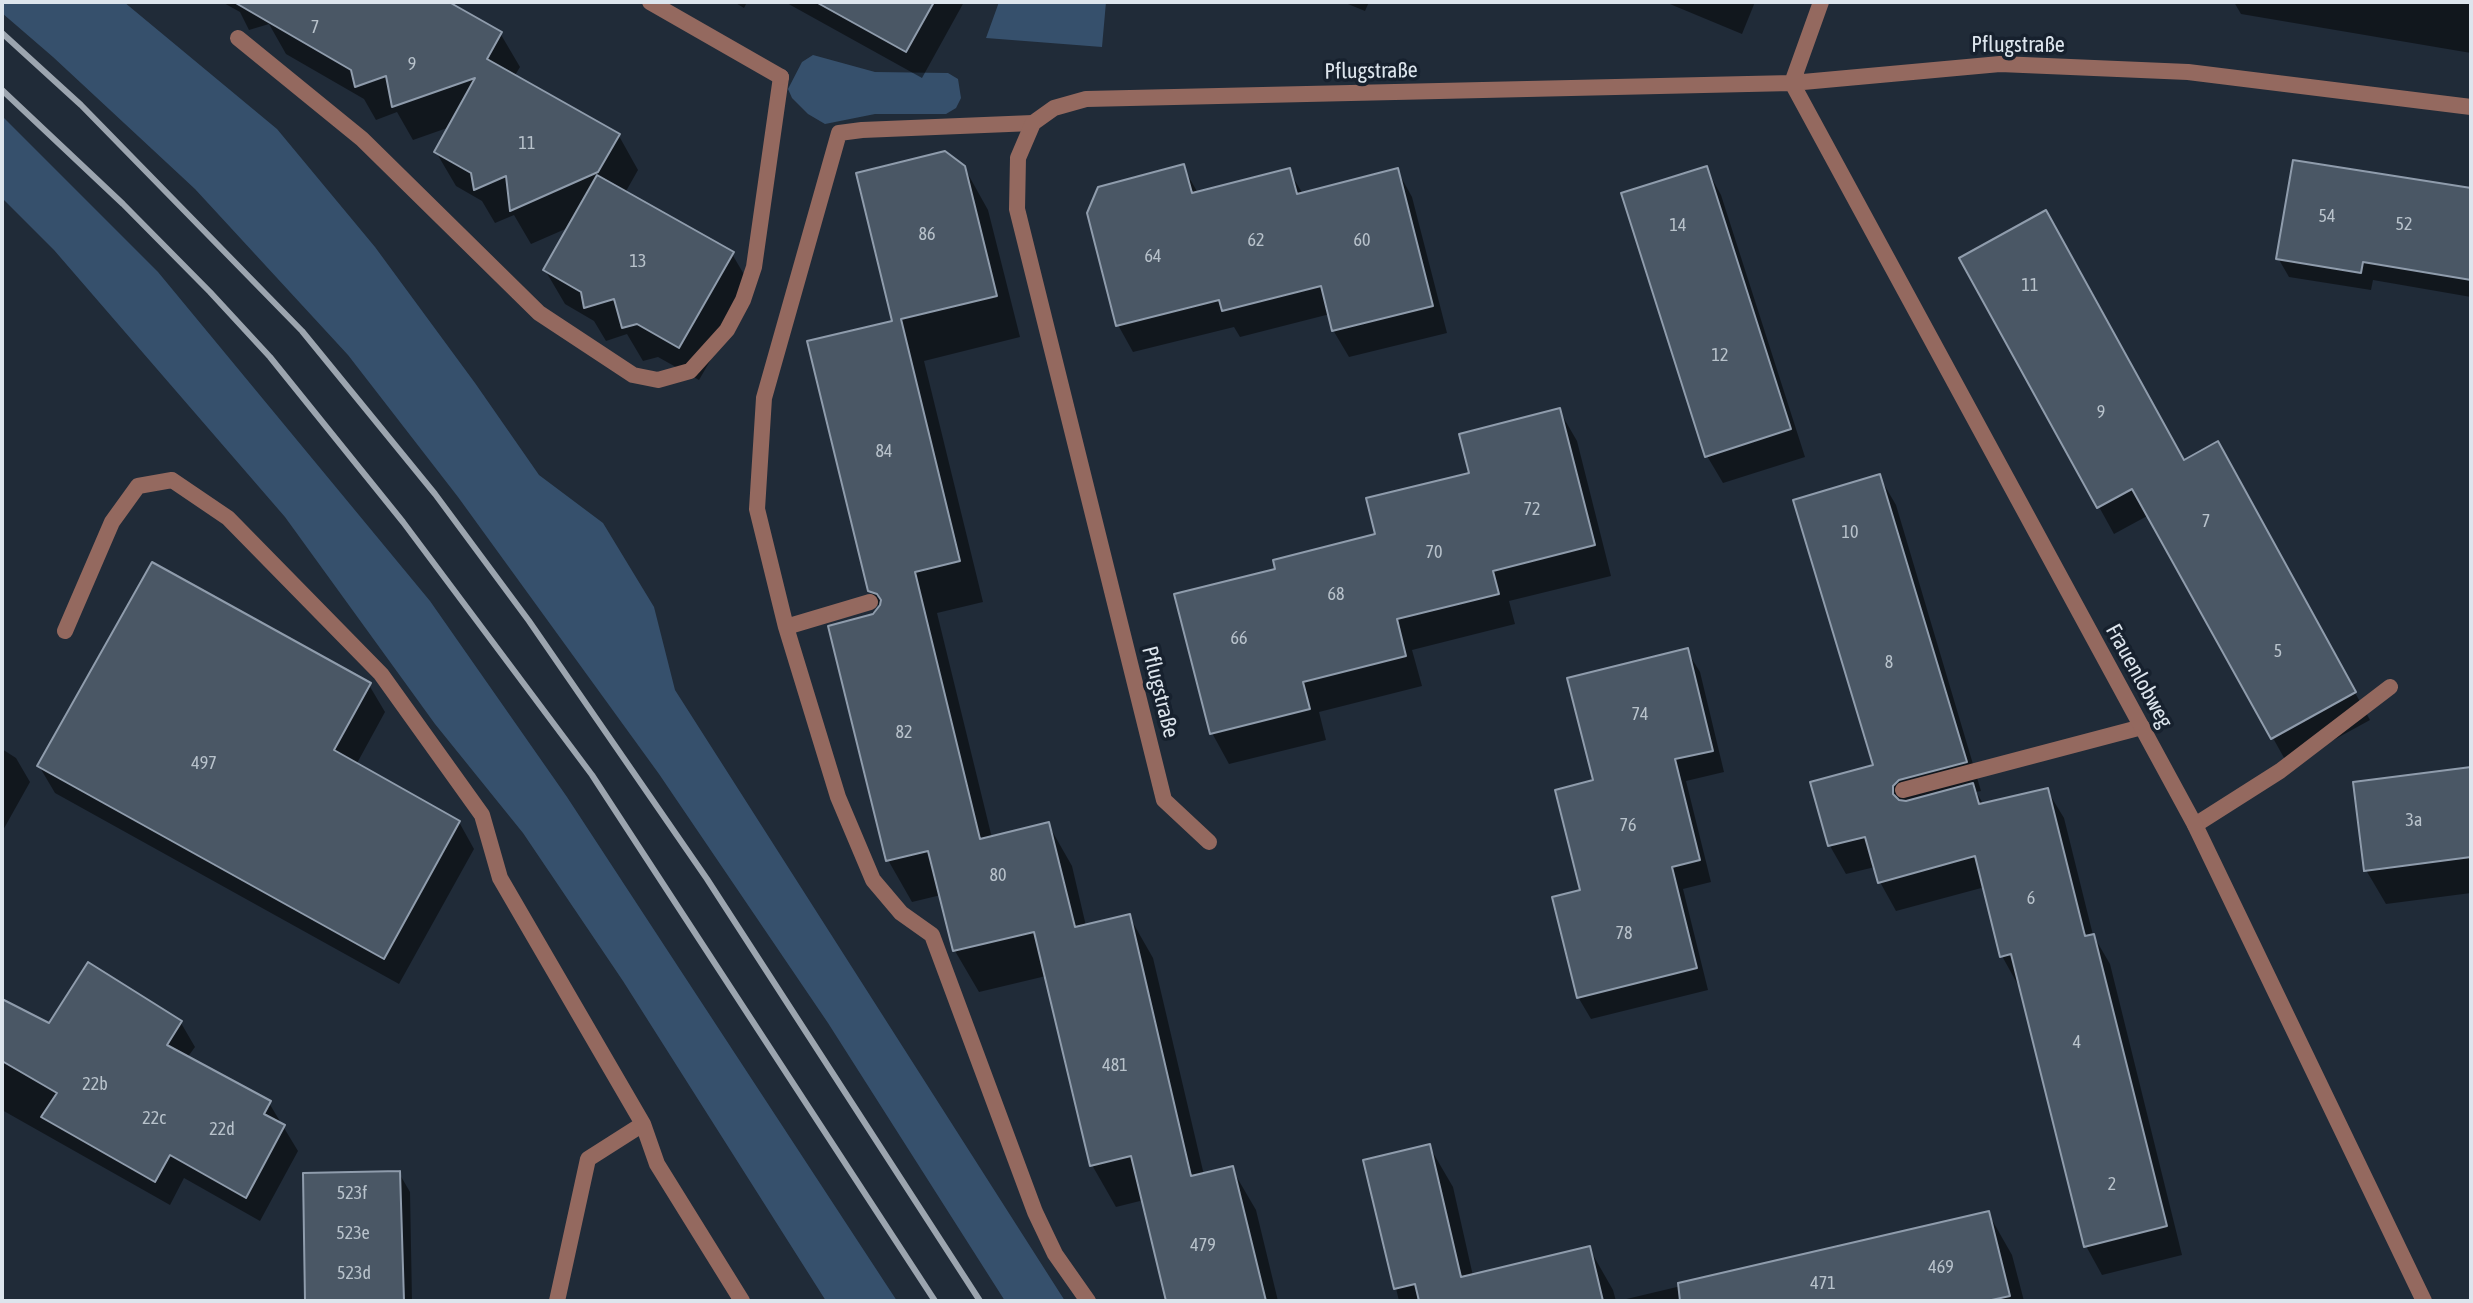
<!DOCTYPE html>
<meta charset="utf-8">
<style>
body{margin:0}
#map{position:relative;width:2473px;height:1303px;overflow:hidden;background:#202b38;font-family:"Asap Condensed",sans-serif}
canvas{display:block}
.frame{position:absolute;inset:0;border:4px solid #dde5ed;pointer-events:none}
</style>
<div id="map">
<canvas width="2473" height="1303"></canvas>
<div class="frame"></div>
</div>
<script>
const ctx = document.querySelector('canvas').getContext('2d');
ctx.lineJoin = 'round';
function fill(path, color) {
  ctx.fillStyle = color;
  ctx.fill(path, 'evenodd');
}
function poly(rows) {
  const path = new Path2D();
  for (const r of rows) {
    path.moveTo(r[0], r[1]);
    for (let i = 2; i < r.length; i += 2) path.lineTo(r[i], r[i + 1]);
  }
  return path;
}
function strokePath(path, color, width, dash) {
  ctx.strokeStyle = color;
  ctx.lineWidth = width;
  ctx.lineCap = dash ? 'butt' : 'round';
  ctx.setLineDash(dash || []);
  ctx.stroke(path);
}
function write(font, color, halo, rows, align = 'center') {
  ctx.font = font + ' "Asap Condensed",sans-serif';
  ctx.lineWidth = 7;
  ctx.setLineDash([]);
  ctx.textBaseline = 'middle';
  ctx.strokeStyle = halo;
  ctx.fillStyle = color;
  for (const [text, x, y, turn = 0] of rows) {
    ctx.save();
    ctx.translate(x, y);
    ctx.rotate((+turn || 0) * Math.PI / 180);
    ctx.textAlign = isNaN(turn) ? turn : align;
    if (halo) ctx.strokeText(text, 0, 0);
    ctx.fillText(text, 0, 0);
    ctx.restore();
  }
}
const green = poly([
 [2,2,124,2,277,129,375,247,475,383,539,475,603,523,654,607,675,690,1065,1301,1005,1301,828,1023,659,774,458,497,348,355,195,189,53,57,2,13],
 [999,2,1106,2,1102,47,986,38],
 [813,55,875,72,948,73,958,79,961,98,956,108,946,114,875,114,825,124,808,114,792,98,788,89,802,62],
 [2,116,158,272,430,601,567,797,897,1301,826,1301,623,981,523,833,435,724,285,517,54,250,2,198]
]);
const shadow = poly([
 [222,2,445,2,500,33,520,67,514,77,619,136,638,170,625,193,732,254,752,288,699,380,658,357,643,361,627,334,606,341,594,321,565,304,545,270,570,227,531,244,514,215,495,223,482,201,456,186,436,152,450,127,413,140,397,112,376,120,364,99,286,54,269,24,249,30,240,12],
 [734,2,747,2,744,8],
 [785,2,964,2,922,78],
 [1343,2,1369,2,1365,11],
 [1665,2,1755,2,1742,34],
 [2234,2,2471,2,2471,53,2241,14],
 [964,167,988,210,1020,337,924,361,983,602,937,613,992,838,1048,824,1072,866,1086,926,1129,916,1153,958,1204,1175,1232,1169,1256,1210,1278,1301,1169,1301,1144,1200,1116,1207,1092,1165,1046,976,979,992,955,951,941,895,912,902,888,860,875,616,880,609,870,591,895,322],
 [1183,167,1198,193,1289,171,1303,194,1397,170,1412,197,1447,333,1349,357,1333,330,1330,314,1240,337,1234,327,1133,352,1118,325],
 [1706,168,1721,195,1805,457,1723,483,1707,456],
 [2471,192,2471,297,2373,280,2371,290,2289,277,2278,258],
 [1962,259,2184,462,2233,470,2370,720,2288,765,2149,515,2114,534],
 [1559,410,1577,441,1611,576,1509,601,1515,624,1412,650,1422,686,1319,712,1326,740,1229,764,1212,733,1277,570,1378,535,1471,474],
 [1879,476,1896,505,1981,791,1976,792,1984,805,2047,790,2064,818,2093,935,2110,964,2182,1255,2102,1275,2086,1246,2021,984,2018,985,2002,956,1985,887,1896,911,1880,882,1875,867,1846,874,1830,846,1812,784,1876,766],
 [1687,651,1700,672,1724,772,1686,781,1711,882,1683,889,1708,990,1591,1019,1578,997,1582,892,1595,782],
 [369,685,385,712,356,765,459,822,474,849,399,984,55,793,39,766],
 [2,749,16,758,30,782,2,832],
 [2471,769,2471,893,2386,904,2366,870],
 [2,1001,50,1026,181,1023,195,1047,187,1058,269,1103,298,1151,260,1221,184,1178,170,1205,2,1110],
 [1429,1146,1453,1187,1473,1276,1589,1248,1613,1290,1616,1301,1399,1301,1366,1161],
 [399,1173,410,1192,412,1301,308,1301],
 [1988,1213,2012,1255,2024,1301,1618,1301]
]);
const building = poly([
 [234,2,449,2,502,32,487,59,620,134,598,172,510,211,506,176,474,190,471,173,434,152,475,78,392,107,386,76,355,87,351,70,234,2],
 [816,2,934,2,906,52,816,2],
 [945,151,965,166,997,296,901,319,960,561,915,572,980,839,1049,822,1075,927,1130,914,1191,1176,1233,1166,1266,1301,1166,1301,1131,1156,1090,1166,1034,932,953,951,928,851,886,861,828,626,873,614,880,605,881,600,877,594,868,591,807,341,892,321,856,173,945,151],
 [2293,160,2471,188,2471,280,2363,262,2361,273,2276,259,2293,160],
 [1184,164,1192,193,1290,168,1297,194,1398,168,1433,306,1332,331,1321,286,1222,311,1219,300,1116,326,1087,213,1098,187,1184,164],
 [1707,166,1791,429,1705,457,1621,193,1707,166],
 [597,175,734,252,679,348,637,324,622,328,614,299,584,308,581,292,543,270,597,175],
 [2046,210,2184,460,2218,441,2356,692,2271,739,2132,489,2097,508,1959,258,2046,210],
 [1560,408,1595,545,1493,571,1499,594,1397,619,1406,656,1303,682,1310,709,1210,734,1174,594,1275,569,1273,560,1375,534,1366,498,1469,473,1459,434,1560,408],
 [1880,474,1967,762,1899,780,1893,786,1893,794,1899,800,1906,801,1973,783,1979,804,2048,788,2085,936,2094,934,2167,1226,2084,1247,2011,954,2000,957,1975,856,1878,883,1865,837,1828,846,1810,782,1873,765,1793,500,1880,474],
 [152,562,371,683,334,750,460,821,384,959,37,766,152,562],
 [1688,648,1713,751,1675,759,1700,860,1672,867,1697,968,1577,998,1552,897,1580,890,1555,790,1593,780,1567,678,1688,648],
 [2471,767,2471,857,2364,871,2353,782,2471,767],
 [88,962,182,1021,167,1045,271,1101,264,1114,285,1125,246,1198,170,1155,155,1182,41,1117,57,1093,2,1061,2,999,49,1023,88,962],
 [1430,1144,1461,1277,1590,1246,1603,1301,1419,1301,1415,1284,1394,1289,1363,1160,1430,1144],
 [400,1171,404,1301,305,1301,303,1173,400,1171],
 [1989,1211,2010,1296,1987,1301,1680,1301,1678,1283,1989,1211]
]);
const service = poly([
 [238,38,362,139,539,313,633,375,658,380,690,371,727,330,743,300,754,267,781,77],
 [1033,123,862,130,839,133,764,398,757,509,786,627,838,797,873,880,901,913,932,935,1035,1212,1055,1254,1088,1301],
 [786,627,870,602],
 [65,631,112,522,138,486,172,480,228,518,381,674,482,815,500,878,643,1124,657,1164,742,1301],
 [1903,790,2142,727],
 [2195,825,2280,771,2390,687],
 [557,1301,588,1159,643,1124]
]);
const minor = poly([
 [650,2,781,77],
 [1792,83,2195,825,2424,1301],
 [1792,83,1821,2],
 [1209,842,1164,800,1017,209,1018,158,1033,123,1054,108,1086,99,1792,83,2000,64,2188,72,2471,107]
]);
const rail = poly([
 [2,33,81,105,302,331,435,494,529,621,707,879,980,1301],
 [2,90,123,204,210,292,270,357,403,522,592,775,935,1301]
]);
const numberNames = [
 ["7",315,27],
 ["9",412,64],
 ["11",527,143],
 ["54",2327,216],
 ["52",2404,224],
 ["14",1678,225],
 ["86",927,234],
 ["62",1256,240],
 ["60",1362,240],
 ["64",1153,256],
 ["13",638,261],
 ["11",2030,285],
 ["12",1720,355],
 ["9",2101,412],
 ["84",884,451],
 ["72",1532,509],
 ["7",2206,521],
 ["10",1850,532],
 ["70",1434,552],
 ["68",1336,594],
 ["66",1239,638],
 ["5",2278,651],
 ["8",1889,662],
 ["74",1640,714],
 ["82",904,732],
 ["497",204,763],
 ["3a",2414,820],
 ["76",1628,825],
 ["80",998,875],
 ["6",2031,898],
 ["78",1624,933],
 ["4",2077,1042],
 ["481",1115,1065],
 ["22b",95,1084],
 ["22c",154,1118],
 ["22d",222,1129],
 ["2",2112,1184],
 ["523f",352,1193],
 ["523e",353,1233],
 ["479",1203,1245],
 ["469",1941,1267],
 ["523d",354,1273],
 ["471",1823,1283]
];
const streetNames = [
 ["Pflugstraße",2018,45],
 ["Pflugstraße",1371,71,-1],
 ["Frauenlobweg",2139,676,61],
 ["Pflugstraße",1160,692,76]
];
fill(green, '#36506c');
fill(shadow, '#0007');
fill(building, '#4a5765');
strokePath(building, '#8f9cac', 2);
strokePath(service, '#94695f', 16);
strokePath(minor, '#94695f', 16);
strokePath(rail, '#9ca5af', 6);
write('18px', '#b8c2cb', null, numberNames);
write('22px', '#dde5ed', '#17212e', streetNames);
</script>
